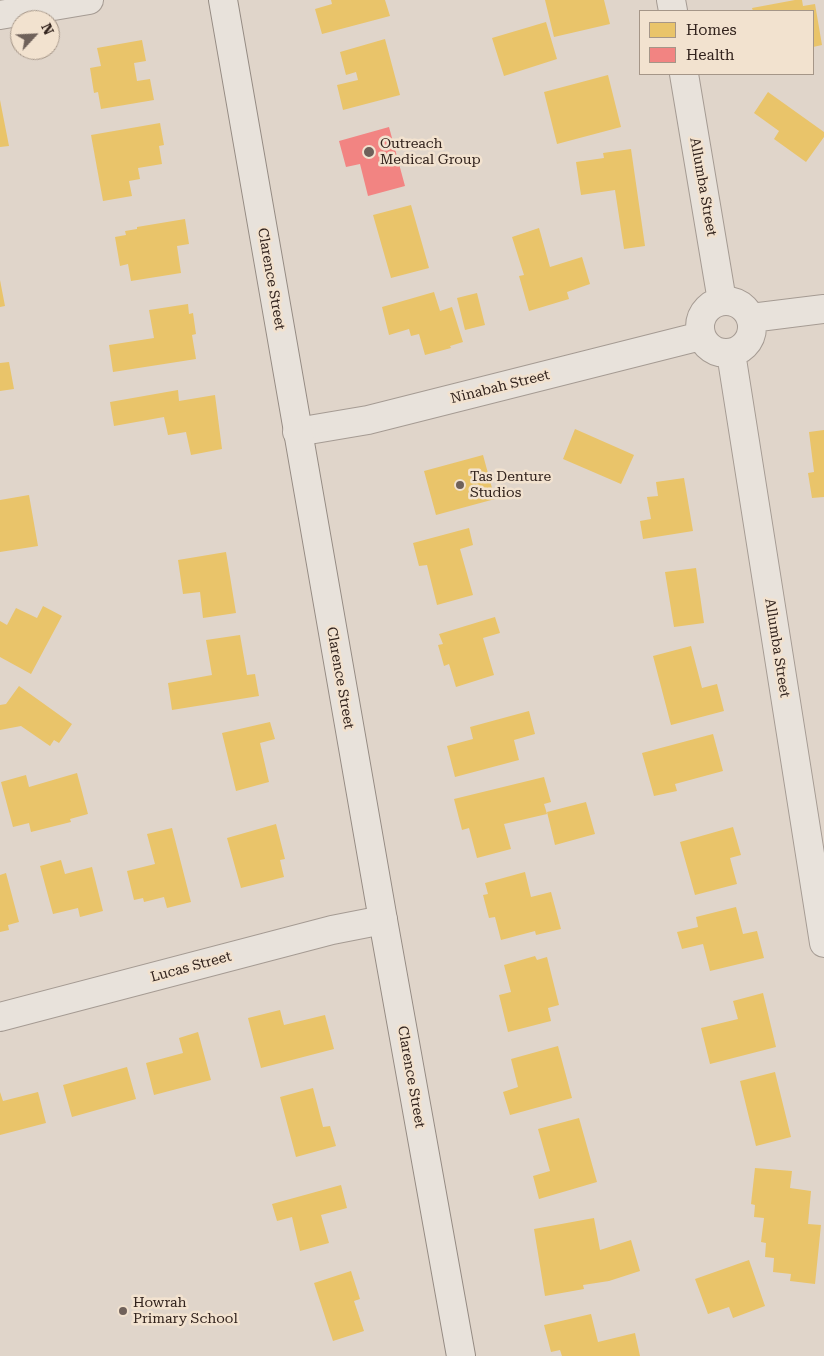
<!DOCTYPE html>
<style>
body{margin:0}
#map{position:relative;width:824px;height:1356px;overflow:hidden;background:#e0d5ca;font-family:"Roboto Serif",serif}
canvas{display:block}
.legend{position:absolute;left:639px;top:10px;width:175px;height:65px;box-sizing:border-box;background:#f2e2cf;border:1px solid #a59688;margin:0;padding:6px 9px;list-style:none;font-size:15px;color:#32231d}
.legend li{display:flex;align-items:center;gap:10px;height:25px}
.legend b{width:25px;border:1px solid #a59688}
.north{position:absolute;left:10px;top:10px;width:50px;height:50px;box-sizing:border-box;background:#f2e2cf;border:1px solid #a59688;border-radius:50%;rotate:65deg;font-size:14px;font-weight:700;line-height:20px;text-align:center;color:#32231d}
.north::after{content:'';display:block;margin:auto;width:18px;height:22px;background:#6f615a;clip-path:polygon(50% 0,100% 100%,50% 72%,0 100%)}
</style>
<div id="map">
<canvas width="824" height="1356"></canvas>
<ul class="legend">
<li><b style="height:14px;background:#e9c46a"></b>Homes</li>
<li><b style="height:14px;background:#f28482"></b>Health</li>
</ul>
<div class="north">N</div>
</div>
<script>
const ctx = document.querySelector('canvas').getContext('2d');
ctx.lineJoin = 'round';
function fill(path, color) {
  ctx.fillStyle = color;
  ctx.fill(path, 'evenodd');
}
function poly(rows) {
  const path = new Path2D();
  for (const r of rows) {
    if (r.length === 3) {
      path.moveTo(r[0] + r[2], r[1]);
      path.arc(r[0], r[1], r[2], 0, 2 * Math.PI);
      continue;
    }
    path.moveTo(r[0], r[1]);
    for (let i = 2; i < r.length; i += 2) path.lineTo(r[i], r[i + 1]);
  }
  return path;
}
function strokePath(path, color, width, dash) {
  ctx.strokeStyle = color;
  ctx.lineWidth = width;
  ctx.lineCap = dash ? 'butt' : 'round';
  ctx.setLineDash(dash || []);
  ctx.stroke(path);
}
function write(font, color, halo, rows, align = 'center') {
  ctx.font = font + ' "Roboto Serif",serif';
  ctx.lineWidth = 5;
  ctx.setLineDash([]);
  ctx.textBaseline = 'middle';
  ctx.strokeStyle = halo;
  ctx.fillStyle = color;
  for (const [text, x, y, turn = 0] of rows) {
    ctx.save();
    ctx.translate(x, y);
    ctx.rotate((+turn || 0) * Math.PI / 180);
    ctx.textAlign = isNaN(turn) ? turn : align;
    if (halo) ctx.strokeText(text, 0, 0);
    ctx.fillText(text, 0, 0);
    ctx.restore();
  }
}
const homes = poly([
 [331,0,385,0,390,16,322,34,315,9,332,4],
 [545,0,604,0,610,24,554,37],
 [795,0,802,0,803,6,815,4,822,45,813,47,813,11,753,11,752,8],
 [546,22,557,59,504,76,492,38],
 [385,39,400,95,343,110,337,85,358,80,356,72,346,75,340,52],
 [142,40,146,61,134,63,137,81,150,79,154,100,101,109,98,92,94,93,90,68,101,66,97,48],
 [608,75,621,127,557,144,544,92],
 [768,92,824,132,824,137,806,162,774,139,779,131,754,113],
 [0,100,9,146,0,147],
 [160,123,164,145,159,146,162,164,138,168,140,179,129,181,132,196,103,201,91,135],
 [631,149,645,246,624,249,615,190,581,195,576,162,604,158,603,153],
 [411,205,429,268,391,278,373,215],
 [185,219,189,244,177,246,181,273,131,281,128,264,120,266,115,237,126,235,125,231,137,229,137,227],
 [539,228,550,267,582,257,590,284,567,292,569,299,529,311,519,276,524,275,512,237],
 [0,280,5,306,0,307],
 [434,292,440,311,452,307,463,342,450,346,451,348,425,355,419,334,411,336,409,329,389,335,382,307],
 [477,293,485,325,465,330,457,298],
 [188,304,189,314,193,313,196,334,192,335,196,359,113,372,109,345,154,338,149,310],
 [9,362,14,389,0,391,0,363],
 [178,390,179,401,215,395,222,449,191,455,186,432,168,435,164,417,114,426,110,402],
 [575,429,634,455,621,484,563,459],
 [824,430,824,497,812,498,808,473,814,472,809,432],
 [483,455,495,499,436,515,424,471],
 [684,478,693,531,643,539,640,521,651,519,647,497,658,496,656,482],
 [29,495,38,546,0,552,0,500],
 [469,528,473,545,460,549,473,595,437,605,427,565,419,566,413,543],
 [226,552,236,613,203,618,200,592,183,594,178,560],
 [696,568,704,623,674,627,665,572],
 [43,606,62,616,31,674,0,657,0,621,7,625,16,608,37,618],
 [495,617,500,633,483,638,494,675,456,687,449,664,444,666,438,645,443,644,439,634],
 [240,635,247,675,255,674,259,696,172,710,168,683,212,675,206,640],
 [691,646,702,688,717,684,724,711,671,725,653,656],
 [19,686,72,724,59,743,54,740,50,746,21,726,0,730,0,705,6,704],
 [529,711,535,734,514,740,519,760,455,777,447,746,473,739,470,727],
 [270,722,275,739,260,743,269,782,236,791,222,733],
 [713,734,723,771,675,784,677,791,654,796,642,753],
 [77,773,88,814,70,819,71,822,31,832,29,823,13,827,1,782,26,775,29,787],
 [544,777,551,802,544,804,547,814,504,824,511,849,477,858,469,828,462,830,454,799],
 [586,802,595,834,555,845,547,812],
 [276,824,285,859,280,860,284,877,241,888,227,838],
 [733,827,741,855,730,858,737,884,695,895,680,842],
 [172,828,191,902,167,908,164,897,144,902,143,898,134,900,127,871,155,864,147,834],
 [61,860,65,874,92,867,103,911,80,917,78,908,53,914,40,866],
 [525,872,531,897,551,892,561,929,536,935,535,931,501,940,495,917,489,918,483,895,488,894,485,883],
 [6,873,19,922,8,925,9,930,0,932,0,875],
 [736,907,743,934,757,931,764,958,710,971,703,944,682,949,677,932,698,927,696,917],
 [535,956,537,960,547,957,559,1005,548,1008,551,1021,508,1032,499,995,511,992,504,965],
 [763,993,776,1047,710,1064,701,1028,738,1019,733,1001],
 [280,1010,284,1025,325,1015,334,1049,261,1068,248,1018],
 [198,1032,211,1080,154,1095,146,1063,183,1053,179,1038],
 [558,1046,572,1098,510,1115,503,1092,518,1087,511,1059],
 [127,1067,136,1099,72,1117,63,1085],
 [775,1072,791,1137,756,1146,740,1081],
 [313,1088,323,1127,330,1126,336,1146,296,1157,280,1097],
 [0,1092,3,1101,38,1092,46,1123,0,1135],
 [579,1118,597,1182,539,1199,533,1176,550,1171,538,1129],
 [755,1168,792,1171,790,1188,811,1191,808,1224,821,1225,815,1284,790,1281,791,1274,773,1272,774,1258,765,1257,766,1243,761,1242,764,1218,754,1217,755,1205,751,1204],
 [341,1185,347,1208,321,1215,329,1243,300,1251,292,1217,277,1221,272,1204],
 [594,1218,600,1250,631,1240,640,1271,609,1281,583,1285,584,1289,545,1296,534,1229],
 [749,1260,765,1306,733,1318,729,1307,708,1314,695,1279],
 [351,1271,360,1299,354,1301,364,1331,333,1341,314,1283],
 [591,1314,598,1342,635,1333,640,1356,562,1356,560,1350,551,1352,544,1325]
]);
const health = poly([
 [389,127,405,186,368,196,360,164,346,167,339,141]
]);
const minor = poly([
 [671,0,673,11],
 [0,15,89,0],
 [684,74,722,301],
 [726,327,26],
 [751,318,824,309],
 [731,353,824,943],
 [297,432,368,420,701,336],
 [0,1017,332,930,383,920]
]);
const secondary = poly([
 [223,0,383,920,461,1356]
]);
const markers = [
 [369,152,6,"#6f615a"],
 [460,485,5,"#6f615a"],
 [123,1311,5,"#6f615a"]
];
const poiNames = [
 ["Outreach",380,144],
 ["Medical Group",380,160],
 ["Tas Denture",470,477],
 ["Studios",470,493],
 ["Howrah",133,1303],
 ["Primary School",133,1319]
];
const streetNames = [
 ["Allumba Street",703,187,80],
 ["Clarence Street",271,279,80],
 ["Ninabah Street",500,387,-14],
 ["Allumba Street",777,648,81],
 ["Clarence Street",340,678,80],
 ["Lucas Street",191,967,-15],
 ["Clarence Street",411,1077,80]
];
fill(homes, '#e9c46a');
fill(health, '#f28482');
strokePath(minor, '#a59b93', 30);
strokePath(secondary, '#958b83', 30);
strokePath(minor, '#e8e2db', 28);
strokePath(secondary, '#e8e2db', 28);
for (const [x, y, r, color] of markers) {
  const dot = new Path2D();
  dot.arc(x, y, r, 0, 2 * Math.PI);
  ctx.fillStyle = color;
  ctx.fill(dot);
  strokePath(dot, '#f2e2cf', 2);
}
write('14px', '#32231d', '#f2e2cf', poiNames, 'left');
write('14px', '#32231d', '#f2e2cf', streetNames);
</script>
